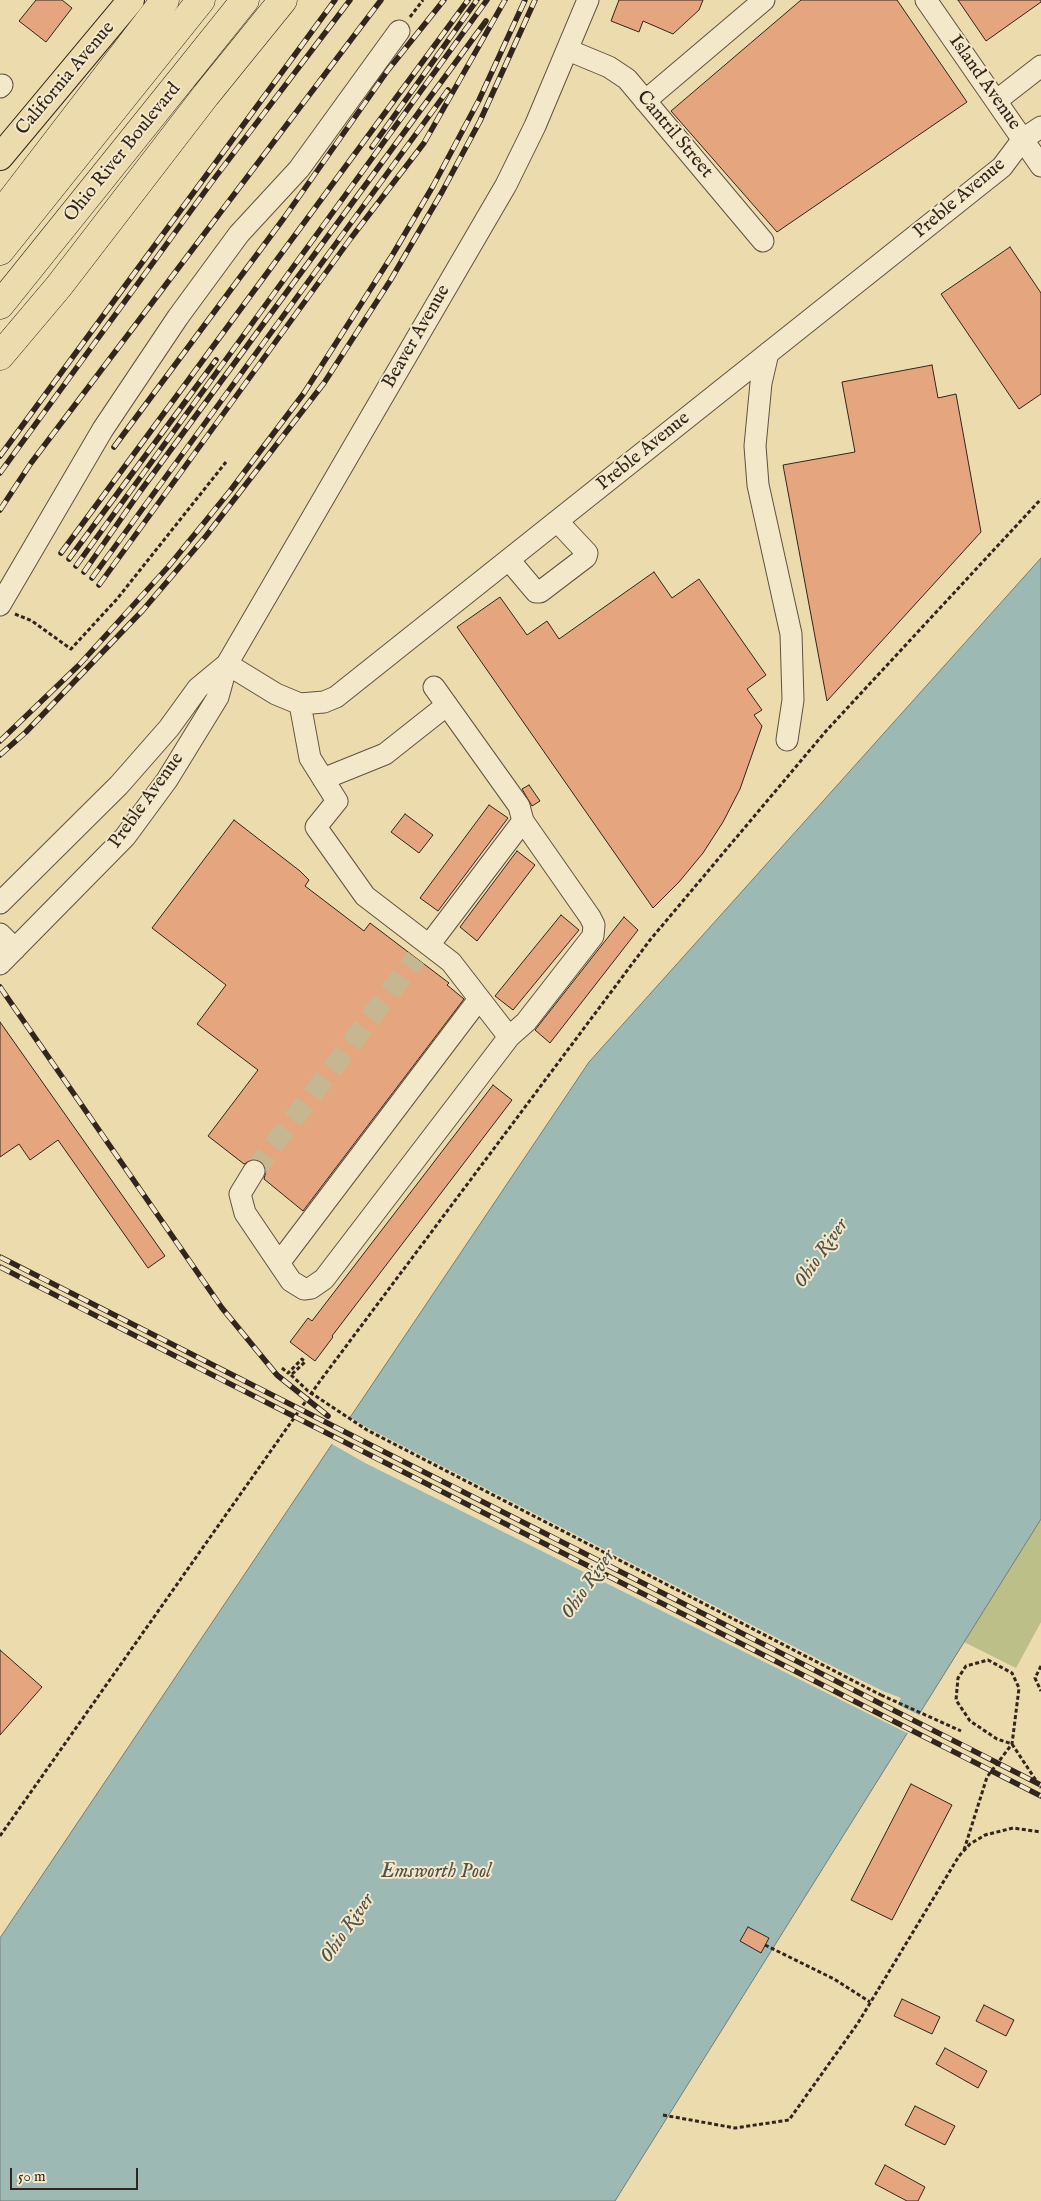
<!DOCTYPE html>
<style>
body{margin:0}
#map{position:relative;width:1041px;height:2201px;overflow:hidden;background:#ecdbac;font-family:"IM FELL English",serif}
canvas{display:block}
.scale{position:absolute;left:10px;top:2168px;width:128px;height:22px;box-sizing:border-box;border:2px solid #32251e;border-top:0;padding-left:6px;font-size:15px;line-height:18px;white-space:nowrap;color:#32251e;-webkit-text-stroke:4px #f3e8c9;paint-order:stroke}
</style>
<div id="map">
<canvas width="1041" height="2201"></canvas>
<div class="scale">50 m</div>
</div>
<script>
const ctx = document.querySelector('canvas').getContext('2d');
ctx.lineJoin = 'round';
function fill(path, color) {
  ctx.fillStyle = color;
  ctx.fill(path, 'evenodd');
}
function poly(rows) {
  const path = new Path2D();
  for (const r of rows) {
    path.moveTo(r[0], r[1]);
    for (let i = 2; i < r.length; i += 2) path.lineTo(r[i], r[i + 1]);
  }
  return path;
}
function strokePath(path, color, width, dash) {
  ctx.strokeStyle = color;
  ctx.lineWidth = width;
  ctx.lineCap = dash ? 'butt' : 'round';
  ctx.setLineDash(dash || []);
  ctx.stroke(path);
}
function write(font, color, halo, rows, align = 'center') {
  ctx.font = font + ' "IM FELL English",serif';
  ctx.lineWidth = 4;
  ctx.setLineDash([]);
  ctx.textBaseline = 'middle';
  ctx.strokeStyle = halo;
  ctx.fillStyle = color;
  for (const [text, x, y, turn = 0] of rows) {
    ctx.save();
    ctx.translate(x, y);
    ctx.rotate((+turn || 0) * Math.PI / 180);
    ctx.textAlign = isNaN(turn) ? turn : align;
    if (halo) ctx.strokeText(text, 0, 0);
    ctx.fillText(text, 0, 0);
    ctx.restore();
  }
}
const green = poly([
 [1041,1519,1041,1622,1016,1668,964,1642]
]);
const water = poly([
 [1041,558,1041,1519,615,2201,0,2201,0,1938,589,1062,1041,558]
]);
const pier = poly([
 [348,1416,368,1428,826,1663,883,1691,901,1698,898,1705,921,1716,909,1734,367,1464,330,1443]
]);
const building = poly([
 [36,0,62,0,72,8,46,42,19,21,36,0],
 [619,0,703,0,699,10,673,34,643,21,639,32,611,21,619,0],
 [801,0,897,0,967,102,777,232,671,111,801,0],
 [958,0,1041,0,1041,2,986,41,958,0],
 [1010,247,1041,293,1041,394,1019,409,941,294,1010,247],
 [932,365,938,398,956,394,981,532,827,701,783,465,855,452,842,382,932,365],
 [654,572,672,598,699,579,766,675,747,689,762,710,754,715,762,726,740,789,723,822,703,853,679,882,653,908,457,627,500,597,527,635,547,621,559,639,654,572],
 [529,785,540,801,532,806,522,789,529,785],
 [489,805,508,818,438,911,420,898,489,805],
 [405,814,433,835,419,853,391,832,405,814],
 [234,820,300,871,309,880,305,886,364,931,370,923,449,983,447,985,464,999,303,1211,264,1179,266,1171,261,1161,254,1159,244,1164,208,1136,258,1070,197,1024,226,985,152,928,234,820],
 [517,851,535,865,477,941,460,927,517,851],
 [561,915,579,930,513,1010,495,996,561,915],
 [624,917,638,930,550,1043,535,1030,624,917],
 [0,1022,165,1256,148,1268,58,1140,30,1160,19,1144,0,1157,0,1022],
 [493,1085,512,1100,332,1336,333,1337,315,1361,290,1342,308,1318,312,1321,493,1085],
 [0,1650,42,1687,0,1735,0,1650],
 [911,1784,952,1805,892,1920,851,1900,911,1784],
 [748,1927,769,1938,761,1953,740,1941,748,1927],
 [902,1999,940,2017,932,2034,894,2016,902,1999],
 [984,2005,1014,2020,1006,2036,976,2021,984,2005],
 [945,2048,987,2071,978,2088,936,2064,945,2048],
 [915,2106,955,2126,945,2145,905,2125,915,2106],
 [885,2165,925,2187,918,2201,907,2201,875,2184,885,2165]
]);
const minorTunnel = poly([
 [254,1171,416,958]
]);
const path = poly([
 [410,17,423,0],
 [15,614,32,621,71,649,117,599,226,462],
 [282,1368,288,1373,302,1359,305,1362,291,1375],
 [1041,1666,1035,1678,1041,1691],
 [881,1695,961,1731],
 [0,1836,320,1381,650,940,826,731,1041,499],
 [964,1850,987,1777,1012,1744,1019,1688,1012,1673,988,1660,966,1666,958,1678,956,1700,970,1721,997,1739,1012,1744,1041,1788],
 [765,1945,834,1979,870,2002],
 [663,2115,735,2128,789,2120,858,2023,959,1856,970,1844,985,1835,1013,1828,1041,1832]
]);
const minor = poly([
 [926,0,1041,166],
 [568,50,609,67,627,79,763,241],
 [0,87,2,85],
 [645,101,764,0],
 [996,101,1041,66],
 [768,353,761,383,755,446,758,485,791,634,793,700,787,740],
 [509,560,536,592,540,592,586,557,587,553,557,521],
 [0,605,103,429,178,317,239,234,299,169,399,31],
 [227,664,276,694,300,704,324,702,336,697,1002,167,1023,139,1041,127],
 [300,704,310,758,337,801,316,827,365,896,451,962,509,1037],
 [323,779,385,754,447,705],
 [0,903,119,785,169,728,198,688,227,664],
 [0,934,15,949],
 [429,945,523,821],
 [0,964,125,837,167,780,218,697,227,664,506,185,535,126,588,0],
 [254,1171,240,1194,245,1213,291,1281,304,1289,311,1288,324,1279,509,1037,526,1022,593,936,594,925,590,917,523,821,519,806,434,687],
 [279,1263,479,999]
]);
const major = poly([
 [0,157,131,0]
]);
const highway = poly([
 [0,215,165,0],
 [0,251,201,0],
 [0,305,245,0],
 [0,356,59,286,206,95,283,0]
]);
const rail = poly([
 [372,147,477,0],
 [114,447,284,218,388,70,444,0],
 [0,456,335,0],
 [0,473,214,179,350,0],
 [0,510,31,463,381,0],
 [61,553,468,0],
 [69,559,216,360],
 [76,566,487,0],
 [84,572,139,493,486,21],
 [92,578,448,90],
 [99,585,351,238,424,143,505,0],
 [0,741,79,665,168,567,230,491,304,393,393,254,433,186,479,100,525,0],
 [0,755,26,732,143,610,206,536,324,383,390,281,442,192,480,121,535,0],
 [0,987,222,1308,277,1375,328,1416],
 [0,1257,1041,1785],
 [0,1267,1041,1796]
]);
const pathBridge = poly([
 [291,1375,308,1391,367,1430,881,1695]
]);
const streetNames = [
 ["California Avenue",66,79,-50],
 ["Island Avenue",984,83,55],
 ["Cantril Street",674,135,50],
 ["Ohio River Boulevard",123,153,-51],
 ["Preble Avenue",960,199,-40],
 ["Beaver Avenue",417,337,-60],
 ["Preble Avenue",644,452,-39],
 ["Preble Avenue",147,801,-54]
];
const waterNames = [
 ["Ohio River",822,1254,-55],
 ["Ohio River",589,1585,-55],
 ["Emsworth Pool",436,1873],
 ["Ohio River",348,1929,-55]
];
fill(green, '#bcbf87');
fill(water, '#9db9b4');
strokePath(water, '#727e78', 1);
fill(pier, '#ecdbac');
fill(building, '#e5a57e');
strokePath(building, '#32251e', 1);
strokePath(minorTunnel, '#c7b790', 21, [21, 11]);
strokePath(minor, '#605242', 23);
strokePath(major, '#32251e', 28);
strokePath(highway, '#32251e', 29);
strokePath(path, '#32251e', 3, [4, 2.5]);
strokePath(minor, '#f3e8c9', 21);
strokePath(major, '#ecdbac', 26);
strokePath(highway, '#ecdbac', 28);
strokePath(rail, '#32251e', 5.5);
strokePath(rail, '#f3e8c9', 4, [11]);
strokePath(pathBridge, '#32251e', 3, [4, 2.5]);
write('19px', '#32251e', '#f3e8c9', streetNames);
write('italic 20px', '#52514b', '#f3e8c9', waterNames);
</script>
